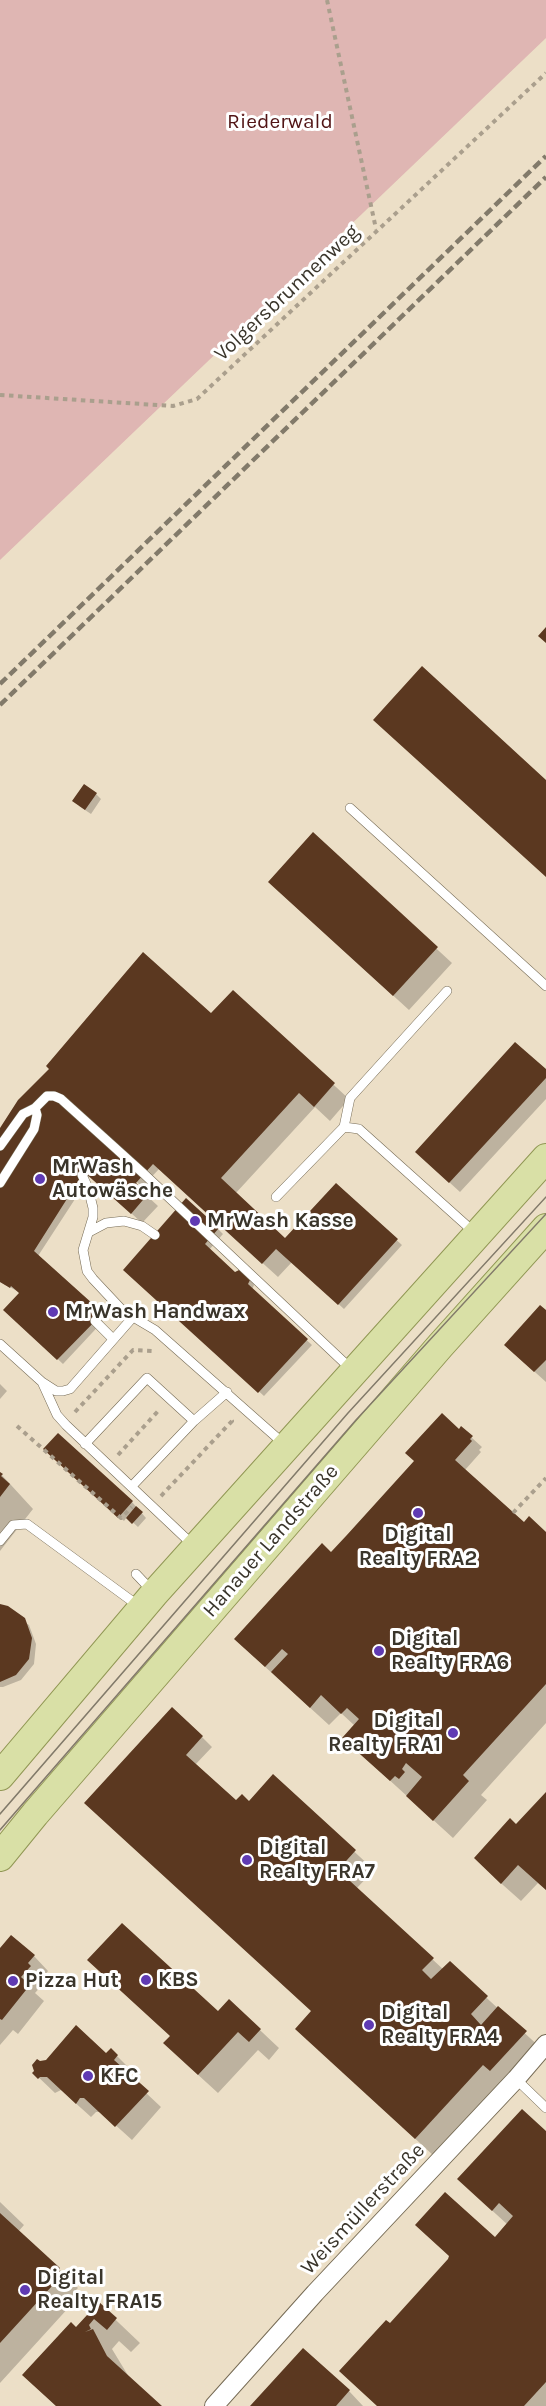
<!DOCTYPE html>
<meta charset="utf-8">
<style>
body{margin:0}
canvas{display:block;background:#ecdfc7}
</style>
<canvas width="546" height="2406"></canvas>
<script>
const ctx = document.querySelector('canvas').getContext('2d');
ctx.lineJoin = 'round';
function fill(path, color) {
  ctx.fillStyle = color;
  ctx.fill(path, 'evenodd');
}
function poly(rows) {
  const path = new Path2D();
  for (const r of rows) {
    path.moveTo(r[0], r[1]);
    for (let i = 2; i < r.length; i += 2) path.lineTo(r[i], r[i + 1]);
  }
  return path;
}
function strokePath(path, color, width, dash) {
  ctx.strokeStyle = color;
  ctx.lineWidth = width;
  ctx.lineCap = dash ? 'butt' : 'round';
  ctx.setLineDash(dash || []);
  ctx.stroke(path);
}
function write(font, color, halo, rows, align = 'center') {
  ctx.font = font + ' Karla,sans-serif';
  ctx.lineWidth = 6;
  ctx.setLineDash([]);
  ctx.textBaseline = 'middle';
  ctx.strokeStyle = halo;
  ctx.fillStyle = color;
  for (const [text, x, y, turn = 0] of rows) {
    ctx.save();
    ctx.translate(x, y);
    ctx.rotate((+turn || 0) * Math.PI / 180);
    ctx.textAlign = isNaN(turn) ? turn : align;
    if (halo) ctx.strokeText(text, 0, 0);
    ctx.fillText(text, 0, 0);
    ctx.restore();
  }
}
const green = poly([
 [0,0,546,0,546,38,0,560]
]);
const shadow = poly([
 [96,794,101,799,91,814,79,806],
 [313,835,452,963,409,1010,285,897],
 [233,992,349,1099,330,1121,315,1107,235,1194,285,1241,336,1185,402,1245,344,1309,292,1262,278,1277,159,1169,142,1187,135,1180,133,1183,158,1206,142,1223,90,1176,38,1256,106,1318,63,1364,5,1310,21,1293,0,1282,0,1131,211,1015],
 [546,1071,546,1099,460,1192,427,1162],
 [218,1229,223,1234,209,1250,235,1273,252,1280,254,1285,252,1290,312,1345,264,1396,130,1275],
 [546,1312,546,1382,516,1355],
 [0,1384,7,1391,0,1399],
 [461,1428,482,1447,479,1450,481,1452,465,1470,524,1524,546,1534,546,1723,481,1795,487,1800,453,1838,363,1756,355,1726,341,1713,329,1725,251,1654,331,1554],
 [45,1449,132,1502,146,1518,138,1527,127,1517,124,1521],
 [0,1473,33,1509,0,1551],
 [0,1606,29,1625,36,1644,34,1664,21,1680,3,1687,0,1687],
 [202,1737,212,1747,195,1765,236,1802,249,1803,273,1776,374,1870,356,1889,444,1970,450,1964,544,2051,435,2157,297,2029,313,2012,96,1813],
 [546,1794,546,1890,538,1883,521,1901,494,1877,516,1826],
 [0,1951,34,1956,48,1971,42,1979,45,1982,35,1993,44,2001,18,2034,13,2030,0,2045],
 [229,2001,279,2048,269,2060,258,2050,218,2093,184,2062,171,2036,218,2013],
 [111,2050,132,2071,128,2076,161,2107,132,2140,101,2112,96,2112,91,2117,61,2090,55,2093,34,2073,39,2062,106,2056],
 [546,2133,546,2406,378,2406,390,2325,495,2239,508,2225,474,2194],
 [0,2202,24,2225,18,2232,59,2269,78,2288,76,2290,81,2294,0,2383],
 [99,2304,140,2343,131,2352,119,2341,112,2349,129,2377,160,2406,56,2406,24,2375,76,2329],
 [303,2350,349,2391,363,2406,252,2406]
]);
const building = poly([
 [546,627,546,643,538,636],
 [422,666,546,780,546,877,373,720],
 [84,784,97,793,85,810,72,801],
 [313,832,438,947,393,996,268,882],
 [143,952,211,1013,233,990,335,1083,314,1107,299,1093,221,1178,285,1238,336,1183,398,1239,338,1305,276,1249,262,1264,153,1164,136,1183,148,1194,131,1214,84,1172,34,1251,103,1313,57,1360,3,1310,19,1293,11,1286,10,1288,0,1282,0,1128,18,1100,49,1069,46,1066],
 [515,1042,546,1069,546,1078,449,1183,415,1152],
 [186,1198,219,1228,205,1244,235,1272,241,1269,250,1280,248,1284,308,1339,258,1393,123,1270],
 [540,1305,546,1310,546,1360,534,1372,504,1345],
 [442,1413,459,1429,461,1426,473,1436,470,1439,472,1441,455,1460,524,1522,529,1516,546,1532,546,1684,463,1775,469,1781,433,1821,406,1796,422,1777,406,1763,402,1769,405,1772,399,1779,395,1776,390,1781,342,1738,359,1719,347,1708,341,1714,321,1695,310,1708,271,1672,288,1654,282,1649,265,1667,234,1639,322,1543,331,1552,346,1536,414,1461,405,1453],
 [58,1433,133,1501,118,1518,43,1449],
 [0,1472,3,1474,1,1476,10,1484,0,1497],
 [136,1506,143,1512,132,1524,126,1518],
 [0,1604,8,1606,25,1618,32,1638,29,1659,16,1675,0,1682],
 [172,1707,203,1736,186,1755,236,1800,242,1794,249,1801,273,1774,356,1850,338,1870,434,1958,422,1970,431,1979,450,1961,488,1996,471,2014,481,2025,498,2006,527,2031,490,2071,483,2065,415,2139,295,2029,311,2011,84,1803],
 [546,1792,546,1890,518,1865,501,1884,474,1858,510,1818,516,1824],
 [122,1923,218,2011,229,1999,261,2029,249,2042,238,2032,198,2075,163,2043,170,2036,87,1960],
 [11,1935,35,1955,28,1963,31,1966,21,1977,30,1985,2,2020,0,2019,0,1948],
 [76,2025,106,2053,111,2048,118,2055,114,2060,149,2091,115,2127,84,2098,80,2098,76,2104,47,2077,40,2077,38,2079,32,2073,34,2071,32,2065,37,2059,40,2061,46,2060],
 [522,2109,546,2131,546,2382,524,2406,377,2406,339,2371,386,2320,390,2323,448,2259,449,2256,415,2225,445,2192,495,2237,513,2216,499,2203,492,2211,457,2179],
 [0,2213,60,2268,58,2270,63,2274,0,2343],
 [99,2302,117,2318,107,2330,94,2319,89,2325,91,2329,85,2332,93,2329,107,2356,162,2406,56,2406,22,2375,71,2322,76,2327],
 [303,2348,350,2390,336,2406,250,2406]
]);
const path = poly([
 [327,0,376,229],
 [0,395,173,406,197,399,546,73],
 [75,1412,133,1350,154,1351],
 [17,1426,121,1518,132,1507],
 [118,1455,159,1410],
 [161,1496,232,1421,230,1419],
 [513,1513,546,1478]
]);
const service = poly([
 [350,808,546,986],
 [344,1127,350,1098,447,991],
 [0,1146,23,1114,35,1108,47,1096,54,1096,61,1099,144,1174,351,1369],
 [82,1175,88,1188,93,1208,93,1217,83,1250,87,1271,93,1279,123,1311,155,1330,284,1444],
 [0,1183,34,1129,37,1115,35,1108],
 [276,1197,344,1127,359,1129,475,1233],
 [89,1232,106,1223,124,1221,142,1226,155,1235],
 [95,1321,113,1339],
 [0,1344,42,1382,56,1391,63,1391,70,1389,133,1317],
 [42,1382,57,1415,66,1425,194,1546],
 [85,1444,147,1378,194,1421],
 [132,1486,194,1421,227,1392],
 [0,1541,13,1525,27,1524,140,1607],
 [136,1574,153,1592],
 [516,2079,546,2108]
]);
const minor = poly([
 [214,2406,315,2293,516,2079,546,2044]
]);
const primary = poly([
 [0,1776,154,1594,546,1158],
 [0,1857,35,1814,440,1346,546,1228]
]);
const tram = poly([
 [0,1814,348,1413,546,1197],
 [0,1830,356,1420,546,1214]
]);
const rail = poly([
 [0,684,546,156],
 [0,705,546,177]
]);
const markers = [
 [40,1179,6,"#5f3ab3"],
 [195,1221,6,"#5f3ab3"],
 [53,1312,6,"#5f3ab3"],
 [418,1513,6,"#5f3ab3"],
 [379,1651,6,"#5f3ab3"],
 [453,1733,6,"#5f3ab3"],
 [247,1860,6,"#5f3ab3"],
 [146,1980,6,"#5f3ab3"],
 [13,1981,6,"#5f3ab3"],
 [369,2025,6,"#5f3ab3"],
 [88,2076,6,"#5f3ab3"],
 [25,2290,6,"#5f3ab3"]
];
const parkNames = [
 ["Riederwald",280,122]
];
const streetNames = [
 ["Volgersbrunnenweg",287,293,-43],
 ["Hanauer Landstraße",271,1541,-49],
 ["Weismüllerstraße",363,2209,-47]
];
const poiNames = [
 ["MrWash",52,1167],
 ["Autowäsche",52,1191],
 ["MrWash Kasse",207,1221],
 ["MrWash Handwax",65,1312],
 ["Digital",418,1535,"center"],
 ["Realty FRA2",418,1559,"center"],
 ["Digital",391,1639],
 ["Realty FRA6",391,1663],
 ["Digital",441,1721,"right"],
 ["Realty FRA1",441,1745,"right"],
 ["Digital",259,1848],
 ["Realty FRA7",259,1872],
 ["KBS",158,1980],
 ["Pizza Hut",25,1981],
 ["Digital",381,2013],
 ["Realty FRA4",381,2037],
 ["KFC",100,2076],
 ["Digital",37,2278],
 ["Realty FRA15",37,2302]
];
fill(green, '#dfb6b3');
fill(shadow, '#0003');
fill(building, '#5b3820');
strokePath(service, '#766b55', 10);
strokePath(minor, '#766b55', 20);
strokePath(primary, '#919754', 30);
strokePath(path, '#aa9f8d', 4, [4.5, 4.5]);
strokePath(service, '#fff', 9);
strokePath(minor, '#fff', 18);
strokePath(primary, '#d9e0a6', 28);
strokePath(tram, '#827a6a', 1.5);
strokePath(rail, '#827a6a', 4.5, [9, 4.5]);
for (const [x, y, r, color] of markers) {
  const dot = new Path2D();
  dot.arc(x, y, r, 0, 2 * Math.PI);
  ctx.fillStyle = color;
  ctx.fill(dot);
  strokePath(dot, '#fff', 2);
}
write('21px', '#511415', '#fff', parkNames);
write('21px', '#3a352b', '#fff', streetNames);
write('bold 21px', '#3a352b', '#fff', poiNames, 'left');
</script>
